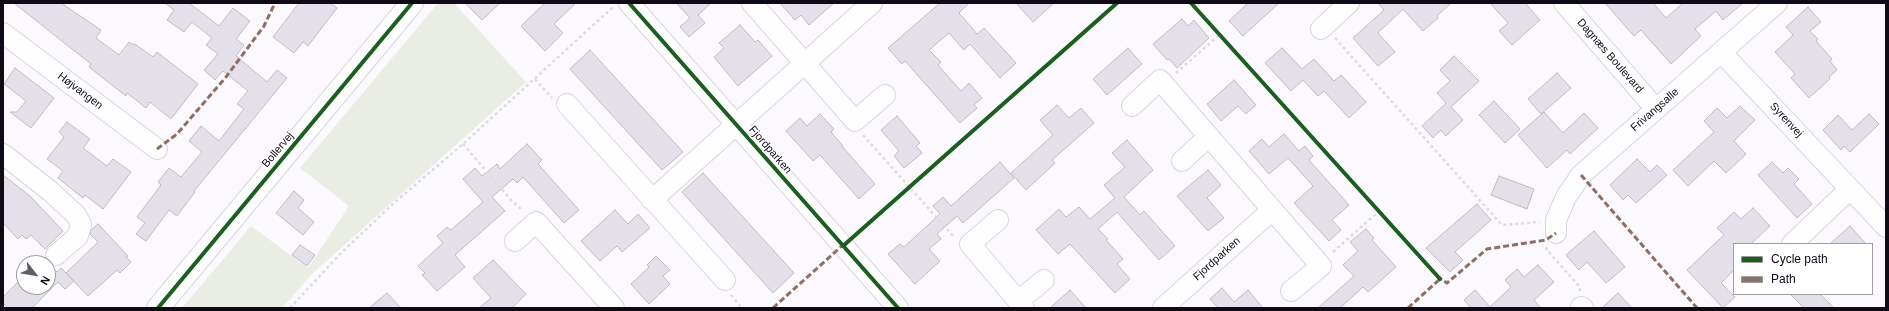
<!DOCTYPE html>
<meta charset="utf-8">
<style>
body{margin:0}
#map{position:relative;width:1889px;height:311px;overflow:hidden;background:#fbf9fe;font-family:Helvetica,sans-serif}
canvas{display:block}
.frame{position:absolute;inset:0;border:4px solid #0f0a15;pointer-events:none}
.legend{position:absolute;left:1733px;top:243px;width:140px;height:52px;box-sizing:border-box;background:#fff;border:1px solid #9f9da1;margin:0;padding:5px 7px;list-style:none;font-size:12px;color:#0f0a15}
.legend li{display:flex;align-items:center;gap:8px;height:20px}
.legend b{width:20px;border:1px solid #9f9da1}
.north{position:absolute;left:16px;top:255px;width:40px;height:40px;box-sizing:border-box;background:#fff;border:1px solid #9f9da1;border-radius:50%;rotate:121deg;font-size:11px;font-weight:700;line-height:16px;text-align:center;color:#0f0a15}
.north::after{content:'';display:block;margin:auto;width:14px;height:18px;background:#625e67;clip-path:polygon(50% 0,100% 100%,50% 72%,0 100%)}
</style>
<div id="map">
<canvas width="1889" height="311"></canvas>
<div class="frame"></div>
<ul class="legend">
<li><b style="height:5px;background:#1b5e20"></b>Cycle path</li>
<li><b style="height:5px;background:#8d6e63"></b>Path</li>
</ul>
<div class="north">N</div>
</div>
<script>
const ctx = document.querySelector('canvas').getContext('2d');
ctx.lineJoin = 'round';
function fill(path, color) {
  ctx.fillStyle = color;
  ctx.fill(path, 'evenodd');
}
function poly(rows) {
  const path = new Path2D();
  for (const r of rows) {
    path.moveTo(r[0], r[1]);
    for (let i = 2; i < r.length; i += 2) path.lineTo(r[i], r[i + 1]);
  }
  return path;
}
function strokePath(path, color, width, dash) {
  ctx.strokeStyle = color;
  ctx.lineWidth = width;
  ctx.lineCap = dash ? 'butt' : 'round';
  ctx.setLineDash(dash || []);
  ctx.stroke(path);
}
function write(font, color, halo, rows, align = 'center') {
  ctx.font = font + ' Helvetica,sans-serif';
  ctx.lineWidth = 3;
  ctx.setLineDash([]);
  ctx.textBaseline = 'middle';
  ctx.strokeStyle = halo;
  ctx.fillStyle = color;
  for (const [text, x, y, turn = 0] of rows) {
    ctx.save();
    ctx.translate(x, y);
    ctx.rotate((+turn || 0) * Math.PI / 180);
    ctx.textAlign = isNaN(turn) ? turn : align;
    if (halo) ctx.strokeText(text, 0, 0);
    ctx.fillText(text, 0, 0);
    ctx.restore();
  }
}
const green = poly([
 [438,3,454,3,526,82,313,273,282,308,182,308,251,226,308,268,349,206,300,168]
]);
const building = poly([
 [14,3,61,3,101,30,96,38,119,55,129,42,134,45,135,44,153,57,157,52,198,84,171,119,150,102,146,108,127,93,126,96,89,67,91,64,14,3],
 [165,3,189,3,219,26,233,8,250,21,236,39,244,45,236,56,267,82,277,70,287,78,194,191,195,192,177,216,169,210,146,241,136,234,145,223,137,217,161,185,158,182,169,168,181,177,202,152,189,141,201,126,219,141,244,109,237,104,248,91,223,71,215,80,204,70,218,54,206,45,212,38,192,22,184,32,167,20,174,10,165,3],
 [299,3,330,3,337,8,308,46,303,42,294,53,273,37,299,3],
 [465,3,500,3,482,20,465,3],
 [545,3,576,3,554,24,563,33,545,51,521,26,545,3],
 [676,3,711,3,698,15,705,23,689,37,680,27,690,18,676,3],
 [780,3,834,3,809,25,801,15,795,20,780,3],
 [940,3,969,3,959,13,977,34,984,28,1016,63,1000,78,970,44,964,50,949,33,929,50,941,62,938,65,961,91,969,83,982,98,974,105,977,108,960,123,905,61,902,64,888,48,940,3],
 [1016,3,1054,3,1033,22,1016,3],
 [1248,3,1279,3,1243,36,1229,21,1248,3],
 [1378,3,1451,3,1437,16,1438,18,1423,31,1403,9,1378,33,1395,52,1378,66,1353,38,1384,10,1378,3],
 [1490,3,1525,3,1540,20,1512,45,1499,31,1508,23,1490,3],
 [1605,3,1653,3,1666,18,1683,3,1743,3,1723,20,1716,11,1695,29,1701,36,1671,64,1641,30,1634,36,1605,3],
 [1808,7,1821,22,1810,31,1818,39,1816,41,1832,59,1830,61,1837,70,1829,77,1830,79,1809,98,1791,78,1795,74,1775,52,1793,35,1786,27,1808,7],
 [1182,19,1188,26,1194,20,1209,38,1177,68,1169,59,1167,60,1153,44,1182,19],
 [740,25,755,42,758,40,772,56,738,86,714,57,724,48,719,43,740,25],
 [1128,48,1142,64,1107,95,1093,79,1128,48],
 [1282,48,1302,69,1314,59,1334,81,1341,75,1366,102,1349,118,1324,91,1318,96,1303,80,1291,91,1265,63,1282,48],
 [590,50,683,152,662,170,570,69,590,50],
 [1454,56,1479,81,1451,107,1463,120,1446,136,1441,130,1433,138,1422,126,1446,103,1437,93,1450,81,1440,70,1454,56],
 [15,68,54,98,31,128,10,112,17,112,26,101,4,84,15,68],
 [1557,73,1571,88,1541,114,1528,99,1557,73],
 [1234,80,1256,105,1246,114,1238,106,1221,121,1207,104,1234,80],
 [1494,101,1520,129,1505,143,1479,115,1494,101],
 [1057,105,1069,118,1081,108,1094,123,1052,160,1055,163,1026,190,1011,173,1053,135,1040,120,1057,105],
 [1740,106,1755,120,1734,141,1746,154,1726,173,1714,161,1688,186,1673,170,1714,132,1704,121,1717,108,1727,118,1740,106],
 [1544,112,1563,133,1584,113,1598,128,1570,154,1567,150,1547,168,1518,135,1544,112],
 [820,114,834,129,831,132,843,146,842,146,875,184,859,199,820,155,813,161,786,131,800,118,807,126,820,114],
 [1869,114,1879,124,1850,152,1844,146,1841,150,1823,130,1838,115,1852,130,1869,114],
 [897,116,920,143,916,146,922,153,904,168,894,156,899,151,881,130,897,116],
 [67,122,90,139,83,148,107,166,113,159,131,172,103,209,85,195,83,198,58,178,63,171,47,159,64,137,59,132,67,122],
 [1284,134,1299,151,1305,146,1313,156,1309,160,1349,205,1332,220,1341,230,1329,241,1294,203,1313,186,1288,158,1269,174,1249,151,1262,139,1269,147,1284,134],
 [1127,140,1153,170,1124,197,1140,215,1144,211,1175,246,1159,260,1117,212,1098,229,1108,239,1106,240,1123,259,1117,264,1130,279,1115,293,1070,244,1058,254,1036,230,1059,209,1066,217,1079,207,1090,219,1115,198,1104,185,1125,167,1112,153,1127,140],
 [527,144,542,160,538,164,579,210,564,223,523,177,517,183,513,179,492,197,505,211,455,255,465,267,437,291,422,275,425,273,418,266,443,243,437,236,447,227,451,230,483,202,463,179,475,168,482,176,497,164,500,169,527,144],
 [1637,159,1650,172,1657,165,1667,175,1636,203,1628,195,1623,200,1610,185,1637,159],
 [1000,162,1014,178,963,223,957,216,937,234,941,239,929,249,940,261,915,284,888,254,900,244,904,247,940,214,933,206,943,197,951,206,1000,162],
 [1772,162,1783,173,1788,168,1799,179,1794,184,1812,204,1797,218,1758,175,1772,162],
 [1208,170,1221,185,1207,198,1224,218,1208,231,1177,196,1208,170],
 [703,173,794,273,773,293,682,192,703,173],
 [3,175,30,196,63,231,45,249,31,235,26,239,22,235,18,239,3,223,3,175],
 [1499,176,1534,189,1527,209,1491,195,1499,176],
 [294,191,304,200,298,208,314,222,303,235,276,213,294,191],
 [1477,204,1491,220,1455,252,1463,260,1450,272,1426,248,1477,204],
 [1753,208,1770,226,1751,244,1734,244,1734,270,1721,283,1735,297,1723,308,1687,270,1724,235,1717,228,1734,212,1741,219,1753,208],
 [615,210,628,224,638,214,650,228,622,252,617,246,600,261,581,241,615,210],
 [98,224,128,256,126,257,131,262,120,273,117,270,88,296,66,273,98,242,90,234,91,230,98,224],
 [1850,226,1866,244,1830,244,1850,226],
 [1366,229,1374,238,1372,240,1396,267,1368,292,1363,287,1340,308,1318,308,1354,276,1343,265,1358,251,1350,242,1366,229],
 [1594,231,1625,267,1606,283,1587,262,1579,270,1566,255,1594,231],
 [300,245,315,255,307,266,292,255,300,245],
 [656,256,670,270,663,276,670,284,649,304,631,284,649,267,647,265,656,256],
 [493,260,526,294,512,308,479,308,491,298,473,278,493,260],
 [48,263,57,272,61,268,74,281,65,289,58,282,32,308,8,308,3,303,3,297,24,276,24,287,48,287,48,263],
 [1538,265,1554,282,1534,300,1541,308,1471,308,1464,300,1475,290,1490,307,1511,287,1505,280,1517,269,1524,277,1538,265],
 [1222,288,1234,302,1248,290,1263,308,1218,308,1210,299,1222,288],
 [1070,290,1086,308,1050,308,1070,290],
 [387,293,401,308,369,308,387,293],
 [1618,293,1632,308,1602,308,1618,293],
 [1790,294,1820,294,1834,308,1804,308,1790,294]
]);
const path = poly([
 [1335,38,1502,225,1540,222],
 [1176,73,1219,35],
 [535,79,552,98],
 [863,135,954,237],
 [463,144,511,200,522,210],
 [1546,247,1547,250,1579,286,1580,291],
 [1333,252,1379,211],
 [731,295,742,308],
 [290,308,342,252,394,203,463,144,613,7]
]);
const minor = poly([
 [629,3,898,308],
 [752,3,855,121,885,95],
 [1564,3,1656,109],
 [1321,29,1349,3],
 [3,33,157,149],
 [1721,52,1886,227],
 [567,104,725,280],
 [1132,106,1160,80,1321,266,1291,291],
 [3,154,50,191,76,215,81,224,78,236,56,255],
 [1182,161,1208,137],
 [652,200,872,3],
 [998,220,970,244,1024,308],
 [1556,233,1556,220,1566,197,1581,175,1777,3],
 [515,241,536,222,614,308],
 [1792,244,1850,189],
 [1018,301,1044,280],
 [1581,307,1583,308],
 [1163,308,1272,210]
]);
const major = poly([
 [158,308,412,3]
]);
const quiet = poly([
 [157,149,177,134,226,77,264,26,275,3],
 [1581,175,1697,308],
 [1437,276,1447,283,1487,249,1546,240,1556,233],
 [773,308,844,244],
 [1408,308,1440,279]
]);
const cycleway = poly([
 [629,3,898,308],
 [1191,3,1440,279],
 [843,246,1117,3],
 [158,308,412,3]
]);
const streetNames = [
 ["Dagnæs Boulevard",1610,56,49],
 ["Højvangen",80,91,37],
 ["Frivangsalle",1655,110,-41],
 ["Syrenvej",1786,120,47],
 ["Bollervej",278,150,-50],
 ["Fjordparken",770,150,49],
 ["Fjordparken",1217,259,-42]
];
fill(green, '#e9ede3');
fill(building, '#e3e0e9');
strokePath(building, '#c0bbc4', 1);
strokePath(minor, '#d9d5de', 22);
strokePath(major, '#d9d5de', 24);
strokePath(path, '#dddcdf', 2.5, [3, 3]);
strokePath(minor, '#fefeff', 20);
strokePath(major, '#fefeff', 22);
strokePath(quiet, '#8d6e63', 3, [6, 3]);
strokePath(cycleway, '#1b5e20', 4);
write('11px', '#0f0a15', '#fff', streetNames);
</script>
